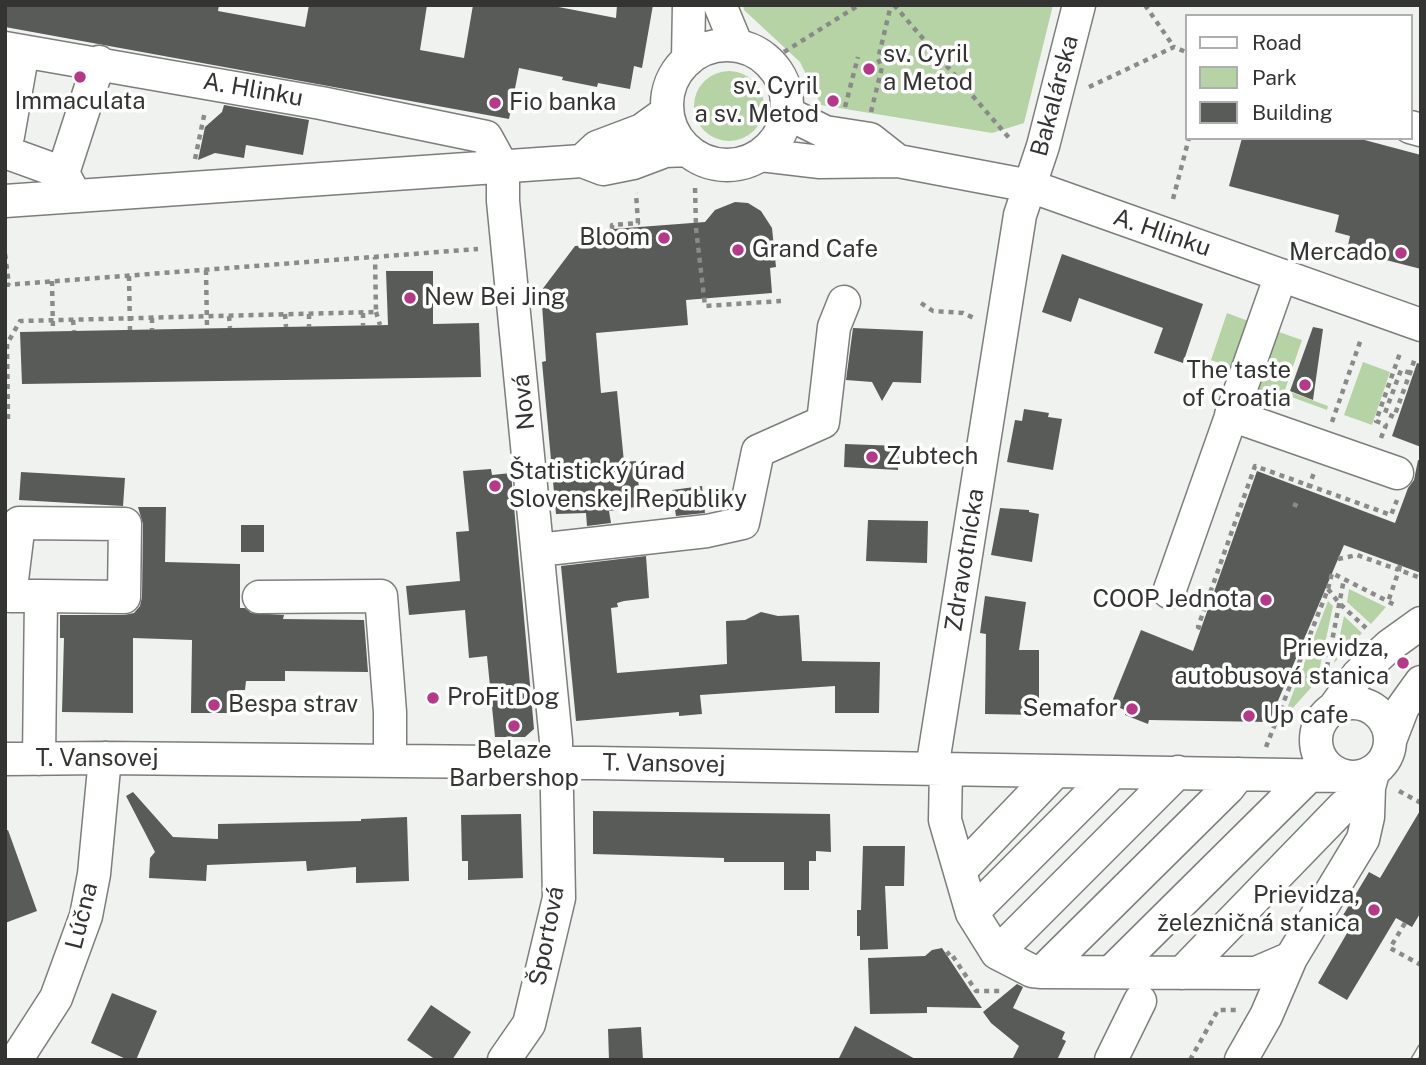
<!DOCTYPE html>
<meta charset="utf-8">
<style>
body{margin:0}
#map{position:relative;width:1426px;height:1065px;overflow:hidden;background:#f0f2ef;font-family:"Public Sans",sans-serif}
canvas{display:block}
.frame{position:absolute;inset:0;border:7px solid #343433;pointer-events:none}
.legend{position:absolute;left:1185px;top:14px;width:228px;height:126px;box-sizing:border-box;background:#fefffe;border:2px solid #adaead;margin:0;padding:9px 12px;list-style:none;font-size:21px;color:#343433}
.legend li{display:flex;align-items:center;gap:14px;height:35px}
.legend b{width:35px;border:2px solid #adaead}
</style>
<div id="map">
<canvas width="1426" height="1065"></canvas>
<div class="frame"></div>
<ul class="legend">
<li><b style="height:9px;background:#fff"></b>Road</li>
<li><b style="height:19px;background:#b5d3a5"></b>Park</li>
<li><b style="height:19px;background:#595b58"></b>Building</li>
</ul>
</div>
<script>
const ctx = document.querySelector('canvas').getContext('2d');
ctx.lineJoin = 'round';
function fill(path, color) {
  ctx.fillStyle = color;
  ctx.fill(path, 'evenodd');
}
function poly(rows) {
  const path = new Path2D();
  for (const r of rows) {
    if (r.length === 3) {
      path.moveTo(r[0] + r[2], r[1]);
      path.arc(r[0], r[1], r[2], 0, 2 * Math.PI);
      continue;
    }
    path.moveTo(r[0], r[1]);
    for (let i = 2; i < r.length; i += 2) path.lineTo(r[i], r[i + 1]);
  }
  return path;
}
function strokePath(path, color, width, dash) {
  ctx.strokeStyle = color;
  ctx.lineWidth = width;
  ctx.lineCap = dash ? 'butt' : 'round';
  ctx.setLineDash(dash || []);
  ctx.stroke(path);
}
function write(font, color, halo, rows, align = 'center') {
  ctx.font = font + ' "Public Sans",sans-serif';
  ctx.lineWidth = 7;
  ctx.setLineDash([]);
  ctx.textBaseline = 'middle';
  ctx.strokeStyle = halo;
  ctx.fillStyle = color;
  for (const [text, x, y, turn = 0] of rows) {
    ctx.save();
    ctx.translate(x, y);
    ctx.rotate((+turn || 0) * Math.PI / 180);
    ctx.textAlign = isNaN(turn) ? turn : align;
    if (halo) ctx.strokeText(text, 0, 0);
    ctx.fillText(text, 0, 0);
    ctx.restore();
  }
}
const green = poly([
 [743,5,1053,5,1024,123,992,133,821,105,800,62,744,10],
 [729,106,35],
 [1227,313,1251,322,1234,368,1211,360],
 [1276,331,1302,340,1285,390,1328,406,1327,410,1264,387,1256,408,1252,405,1251,400],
 [1363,362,1390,372,1372,425,1344,415],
 [1349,589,1386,607,1371,624,1347,602],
 [1328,601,1333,606,1317,681,1283,719],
 [1344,616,1362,633,1334,663]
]);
const building = poly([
 [5,5,219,5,218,11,305,27,309,5,427,5,420,50,464,58,473,5,548,5,616,18,617,5,653,5,642,68,634,66,630,89,598,83,597,87,562,80,563,77,519,68,509,119,5,27],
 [224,105,309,120,303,155,246,145,244,158,215,153,198,160,205,127,222,112],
 [1242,138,1357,138,1421,155,1421,269,1347,250,1350,236,1335,232,1339,215,1229,186],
 [735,202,748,203,761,211,772,228,776,267,770,268,772,293,686,300,688,325,596,333,601,393,617,391,624,462,636,461,641,506,609,511,611,523,587,526,586,513,556,514,542,362,546,361,541,291,575,246,614,243,613,229,705,222,715,210],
 [1062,254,1203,304,1183,363,1154,353,1163,328,1079,298,1071,322,1042,312],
 [386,271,433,271,433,324,479,323,481,377,22,384,20,332,388,325],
 [1313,327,1323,329,1313,400,1290,391],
 [853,328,923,331,921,383,893,382,882,401,872,382,846,380],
 [1417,363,1421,364,1421,447,1392,436],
 [1024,409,1049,413,1048,417,1062,419,1053,470,1007,462,1015,420,1022,421],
 [845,444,899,446,898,470,844,467],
 [1418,460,1421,461,1421,573,1344,545,1269,722,1149,720,1148,724,1125,715,1127,711,1111,704,1141,630,1193,651,1257,471,1395,523,1408,488,1414,480],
 [491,469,492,475,511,473,534,729,525,737,495,737,487,656,469,658,465,610,409,615,406,586,460,581,456,532,469,531,463,471],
 [21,472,125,478,123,506,19,500],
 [702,486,705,513,676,516,672,490],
 [138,507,166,507,165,562,240,564,240,608,245,608,251,613,284,615,283,619,364,620,368,672,285,671,285,681,246,681,245,690,234,690,234,713,191,713,192,640,133,638,133,713,62,712,64,638,60,638,60,615,124,615,134,613,140,606,142,597,143,524],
 [1000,508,1029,510,1029,512,1039,514,1032,562,991,555],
 [868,520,928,521,927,563,866,561],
 [241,525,264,525,264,552,241,552],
 [646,556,649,598,624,601,617,603,618,607,611,608,617,673,727,664,726,621,745,620,761,612,778,616,799,615,802,661,880,662,879,713,835,713,835,686,700,695,702,714,679,716,679,712,576,721,561,566],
 [985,596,1026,602,1019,650,1039,650,1039,715,985,714,986,634,980,633],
 [133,792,173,837,218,839,218,824,361,821,361,819,407,817,409,881,356,883,356,867,307,871,306,861,207,865,206,881,149,878,150,858,155,852,126,796],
 [1421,809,1421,912,1412,927,1396,918,1347,1000,1318,983,1350,928,1339,922,1369,872,1380,878],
 [593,811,830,814,831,852,816,851,816,861,809,861,809,890,784,890,784,862,724,862,724,858,593,854],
 [521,814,523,878,468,880,468,861,462,861,461,815],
 [8,830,37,911,5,923,5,831],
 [863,846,905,846,904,886,885,886,888,949,860,950,860,936,857,936,857,910,861,910],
 [942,948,982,1008,927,1007,927,1013,870,1014,868,958,925,956,932,950],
 [1017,984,1023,987,1013,1008,1065,1032,1062,1039,1066,1041,1057,1060,1012,1060,1019,1046,991,1023,983,1012],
 [112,993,157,1011,136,1060,128,1060,91,1043],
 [431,1005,471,1032,452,1060,436,1060,407,1040],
 [855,1026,917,1060,838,1060],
 [641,1027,643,1060,609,1060,608,1029]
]);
const path = poly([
 [894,5,1010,139],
 [1145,5,1174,47],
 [784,52,859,5],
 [1089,87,1174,47,1186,52],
 [845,107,858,57],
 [871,112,882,67,878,59,891,5],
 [195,159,205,111],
 [695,188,696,228,705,306,781,301],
 [1173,199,1189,138],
 [612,229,612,225,638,223,636,193],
 [5,254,9,285],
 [206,270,207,328],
 [129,276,130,330],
 [52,281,53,332],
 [5,285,478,249],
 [921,303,933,311,963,313,976,319],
 [376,312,380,325],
 [363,313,363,326],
 [285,314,286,327],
 [309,314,309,327],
 [229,316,230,328],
 [152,318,152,330],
 [73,320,74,331],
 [1410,373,1401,370,1385,413,1394,417,1410,373,1415,358],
 [8,419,7,344,20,321,376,312,375,257],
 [1332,422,1361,339],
 [1381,438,1386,425,1376,421,1400,353],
 [1308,488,1314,473],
 [1293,504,1302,508],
 [1338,559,1357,555,1399,570,1388,602],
 [1400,565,1399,570,1421,578],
 [1328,589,1339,603,1366,628],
 [1201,628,1198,627,1255,466,1391,515,1397,500],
 [1327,667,1344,579],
 [1266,747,1328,589,1332,573,1395,605],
 [1399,791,1421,803],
 [1405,923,1390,948,1421,965],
 [946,955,950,952,976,991,1002,991],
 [1190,1060,1218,1010,1237,1010]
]);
const minor = poly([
 [720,5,737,46],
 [727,105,60],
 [5,48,321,103,486,137,503,168],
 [688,60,689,5],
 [787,113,825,132,870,139,898,161],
 [1410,127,1421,130],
 [8,136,23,51],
 [5,152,63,173,73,192],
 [761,155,820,162,898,161,1030,186,1421,325],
 [582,161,597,147,642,130,667,112],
 [503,168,503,201,556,741,559,898,529,1024,504,1060],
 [63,173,99,62],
 [5,201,582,161,603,169,633,163,665,151,687,150],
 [1231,415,1397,473],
 [538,550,707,531,743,523,758,451,823,422,834,327,844,302],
 [1169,592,1281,275],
 [259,597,381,596,390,712,390,761],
 [1353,740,37],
 [1334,708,1358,675,1389,646,1421,623],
 [1391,738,1403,707,1421,682],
 [5,759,105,758,595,763,1345,776],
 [39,759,41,596,124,597,125,524,19,523,10,596,41,596],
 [932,769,1020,215,1043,146,1079,5],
 [946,769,945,820,972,913,997,953,1032,971,1042,972,1256,973,1291,958],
 [960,871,1056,771],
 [972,913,1113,772],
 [997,953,1178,772],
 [1042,972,1228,788,1239,774],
 [1111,972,1310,775],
 [1182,973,1343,807,1369,787,1373,773],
 [16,1060,56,998,86,916,94,874,105,758],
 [1111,1060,1140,1001],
 [1241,1060,1266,1016,1291,958,1363,839,1368,817,1369,787]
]);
const rail = poly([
 [1414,1060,1421,1048]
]);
const markers = [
 [869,69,7,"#b63989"],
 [80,77,7,"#b63989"],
 [833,101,7,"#b63989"],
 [495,103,7,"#b63989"],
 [664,238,7,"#b63989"],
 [738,250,7,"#b63989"],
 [1401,253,7,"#b63989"],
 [410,298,7,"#b63989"],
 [1305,385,7,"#b63989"],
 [872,457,7,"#b63989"],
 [495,486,7,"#b63989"],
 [1266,600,7,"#b63989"],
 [1403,663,7,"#b63989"],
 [433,698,7,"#b63989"],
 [214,705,7,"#b63989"],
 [1132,709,7,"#b63989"],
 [1249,716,7,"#b63989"],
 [514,726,7,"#b63989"],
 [1374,910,7,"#b63989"]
];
const poiNames = [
 ["sv. Cyril",883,55],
 ["a Metod",883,83],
 ["sv. Cyril",819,87,"right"],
 ["a sv. Metod",819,115,"right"],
 ["Immaculata",80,102,"center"],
 ["Fio banka",509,103],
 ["Bloom",650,238,"right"],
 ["Grand Cafe",752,250],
 ["Mercado",1387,253,"right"],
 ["New Bei Jing",424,298],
 ["The taste",1291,371,"right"],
 ["of Croatia",1291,399,"right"],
 ["Zubtech",886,457],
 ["Štatistický úrad",509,472],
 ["Slovenskej Republiky",509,500],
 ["COOP Jednota",1252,600,"right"],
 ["Prievidza,",1389,649,"right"],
 ["autobusová stanica",1389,677,"right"],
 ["ProFitDog",447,698],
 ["Bespa strav",228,705],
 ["Semafor",1118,709,"right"],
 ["Up cafe",1263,716],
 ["Belaze",514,751,"center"],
 ["Barbershop",514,779,"center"],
 ["Prievidza,",1360,896,"right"],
 ["železničná stanica",1360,924,"right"]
];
const streetNames = [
 ["A. Hlinku",253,90,10],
 ["Bakalárska",1055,96,-75],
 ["A. Hlinku",1162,233,19],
 ["Nová",524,402,-96],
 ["Zdravotnícka",965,560,-81],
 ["T. Vansovej",97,759],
 ["T. Vansovej",664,764,1],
 ["Lúčna",82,916,-76],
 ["Športová",547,936,-79]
];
fill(green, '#b5d3a5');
fill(building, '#595b58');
strokePath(minor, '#7c7e7b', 35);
strokePath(path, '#8a8b89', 4.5, [5, 5]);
strokePath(minor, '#fff', 32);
strokePath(rail, '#858684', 8);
strokePath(rail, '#fefffe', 5, [16]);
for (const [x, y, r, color] of markers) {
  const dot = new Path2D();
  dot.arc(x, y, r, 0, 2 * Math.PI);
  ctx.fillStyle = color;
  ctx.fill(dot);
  strokePath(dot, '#fefffe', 2.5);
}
write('24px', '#343433', '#fefffe', poiNames, 'left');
write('24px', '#343433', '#fefffe', streetNames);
</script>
